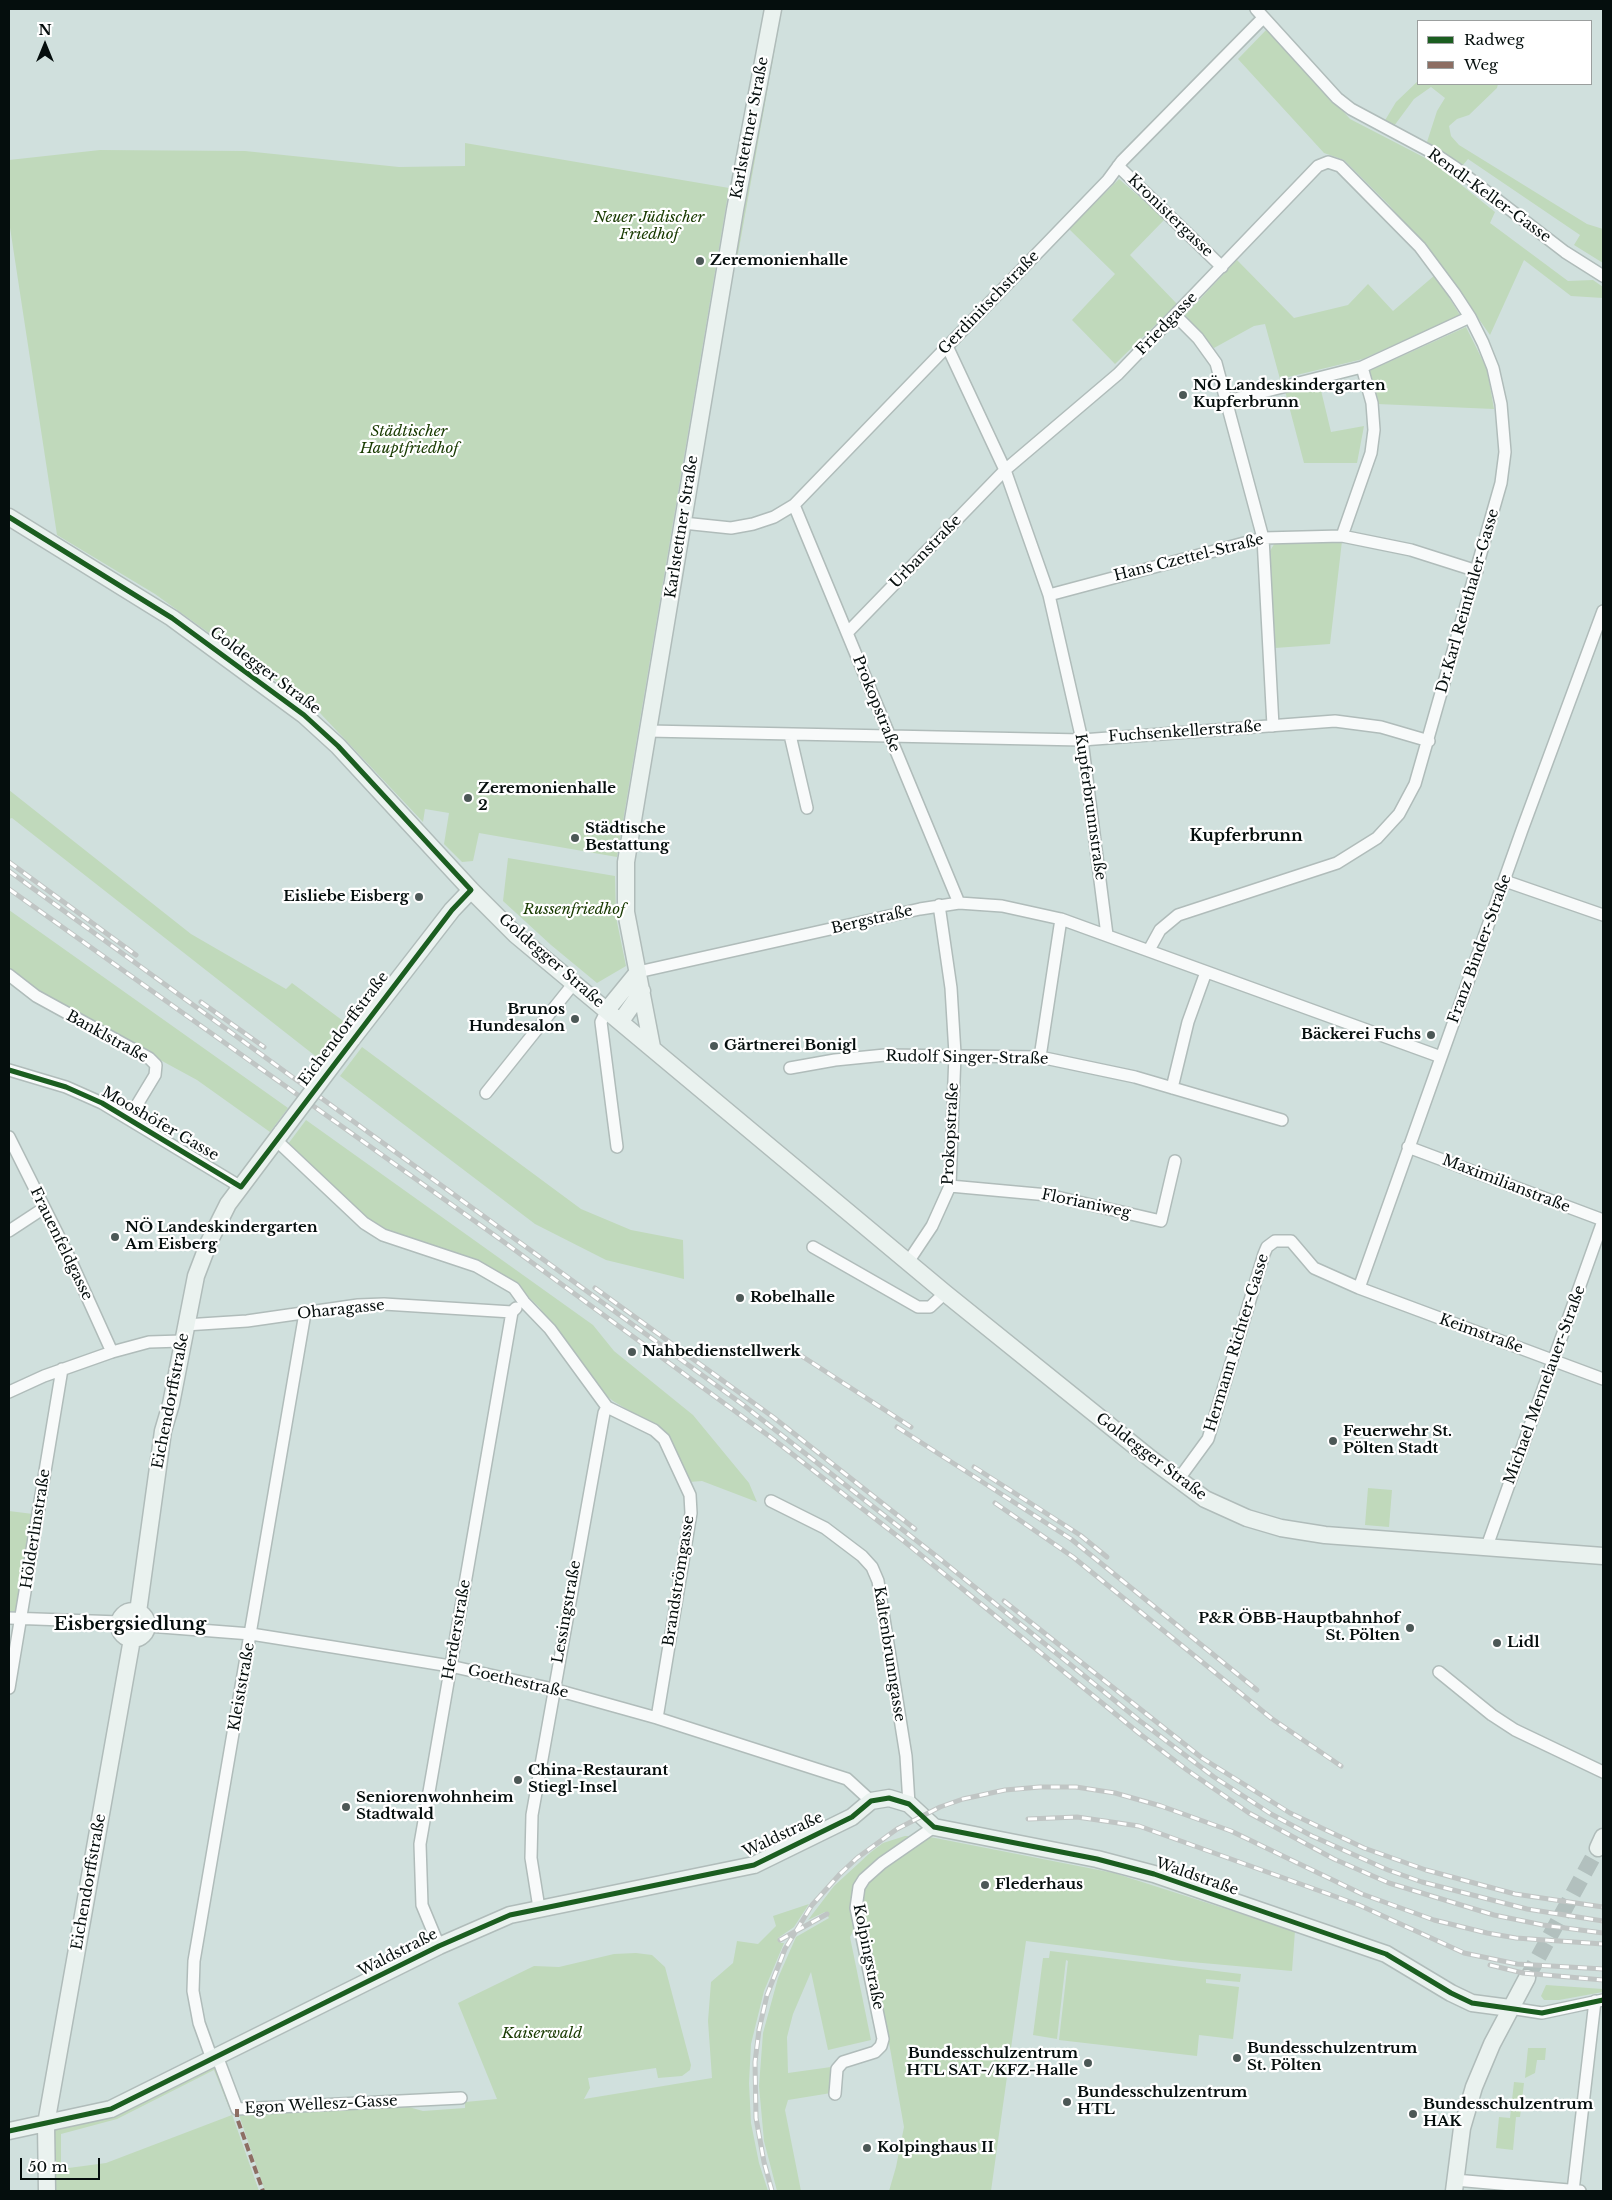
<!DOCTYPE html>
<meta charset="utf-8">
<style>
body{margin:0}
#map{position:relative;width:1612px;height:2200px;overflow:hidden;background:#d0e0dd;font-family:"Libre Baskerville",serif}
canvas{display:block}
.frame{position:absolute;inset:0;border:10px solid #050e0d;pointer-events:none}
.legend{position:absolute;left:1417px;top:20px;width:175px;height:65px;box-sizing:border-box;background:#fff;border:1px solid #9b9f9e;margin:0;padding:6px 9px;list-style:none;font-size:15px;color:#050e0d}
.legend li{display:flex;align-items:center;gap:10px;height:25px}
.legend b{width:25px;border:1px solid #9b9f9e}
.north{position:absolute;left:20px;top:20px;width:50px;height:50px;-webkit-text-stroke:4px #fff;paint-order:stroke;rotate:0deg;font-size:14px;font-weight:700;line-height:20px;text-align:center;color:#050e0d}
.north::after{content:'';display:block;margin:auto;width:18px;height:22px;background:#050e0d;clip-path:polygon(50% 0,100% 100%,50% 72%,0 100%)}
.scale{position:absolute;left:20px;top:2158px;width:80px;height:22px;box-sizing:border-box;border:2px solid #050e0d;border-top:0;padding-left:6px;font-size:15px;line-height:18px;white-space:nowrap;color:#050e0d;-webkit-text-stroke:4px #fff;paint-order:stroke}
</style>
<div id="map">
<canvas width="1612" height="2200"></canvas>
<div class="frame"></div>
<ul class="legend">
<li><b style="height:6px;background:#1b5e20"></b>Radweg</li>
<li><b style="height:6px;background:#8d6e63"></b>Weg</li>
</ul>
<div class="north">N</div>
<div class="scale">50 m</div>
</div>
<script>
const ctx = document.querySelector('canvas').getContext('2d');
ctx.lineJoin = 'round';
function fill(path, color) {
  ctx.fillStyle = color;
  ctx.fill(path, 'evenodd');
}
function poly(rows) {
  const path = new Path2D();
  for (const r of rows) {
    if (r.length === 3) {
      path.moveTo(r[0] + r[2], r[1]);
      path.arc(r[0], r[1], r[2], 0, 2 * Math.PI);
      continue;
    }
    path.moveTo(r[0], r[1]);
    for (let i = 2; i < r.length; i += 2) path.lineTo(r[i], r[i + 1]);
  }
  return path;
}
function strokePath(path, color, width, dash) {
  ctx.strokeStyle = color;
  ctx.lineWidth = width;
  ctx.lineCap = dash ? 'butt' : 'round';
  ctx.setLineDash(dash || []);
  ctx.stroke(path);
}
function write(font, color, halo, rows, align = 'center') {
  ctx.font = font + ' "Libre Baskerville",serif';
  ctx.lineWidth = 4.5;
  ctx.setLineDash([]);
  ctx.textBaseline = 'middle';
  ctx.strokeStyle = halo;
  ctx.fillStyle = color;
  for (const [text, x, y, turn = 0] of rows) {
    ctx.save();
    ctx.translate(x, y);
    ctx.rotate((+turn || 0) * Math.PI / 180);
    ctx.textAlign = isNaN(turn) ? turn : align;
    if (halo) ctx.strokeText(text, 0, 0);
    ctx.fillText(text, 0, 0);
    ctx.restore();
  }
}
const green = poly([
 [777,9,782,9,736,265,731,264],
 [1268,28,1350,119,1433,162,1495,212,1490,223,1568,281,1593,280,1603,287,1603,298,1571,296,1524,260,1490,335,1443,268,1389,205,1344,160,1324,153,1238,59],
 [1418,81,1418,84,1498,84,1497,88,1469,115,1457,119,1449,126,1451,136,1459,145,1587,224,1603,229,1603,263,1574,245,1580,235,1468,159,1463,165,1427,142,1437,111,1445,98,1431,87,1414,99,1394,126,1384,122,1396,102],
 [465,143,729,188,617,857,479,833,473,861,462,862,444,844,449,813,425,809,423,822,320,713,155,594,57,535,9,221,9,160,100,150,245,151,399,167,465,166],
 [1119,179,1165,219,1130,255,1177,304,1115,364,1072,320,1115,274,1069,229],
 [1237,260,1294,318,1348,305,1368,284,1393,311,1435,275,1460,315,1363,359,1280,379,1265,324,1254,326,1214,348,1185,315],
 [1466,327,1487,369,1494,409,1377,404,1369,371],
 [1319,382,1331,432,1364,426,1357,463,1304,463,1285,391],
 [1276,541,1342,541,1330,644,1275,648,1270,551],
 [9,790,191,934,286,989,292,983,350,1026,323,1062,12,818,9,819],
 [508,858,615,876,616,917,626,966,597,983,551,945,503,901],
 [9,910,288,1108,270,1132,197,1080,39,994,9,970],
 [362,1047,581,1209,631,1230,683,1240,684,1279,606,1260,535,1224,340,1076],
 [306,1120,593,1325,614,1351,693,1415,749,1483,757,1502,702,1481,689,1482,660,1429,613,1401,601,1391,539,1307,518,1287,383,1233,363,1218,288,1144],
 [1368,1488,1392,1490,1389,1527,1365,1525],
 [9,1511,33,1514,17,1611,9,1611],
 [905,1836,909,1836,862,1877,857,1924,850,1937,871,2040,828,2050,811,1972,793,2014,787,2037,788,2073,831,2067,831,2093,788,2100,785,2110,801,2191,777,2191,764,2141,759,2086,763,2033,778,1978,796,1937,829,1918,825,1912,808,1920,834,1886,871,1852,883,1843],
 [930,1837,1114,1873,1295,1931,1292,1971,1180,1961,1026,1941,991,2191,889,2191,896,2167,904,2127,888,2037,862,1915,860,1897,866,1882,919,1841],
 [809,1904,794,1927,778,1938,781,1943,784,1943,764,1991,751,2044,749,2083,751,2123,759,2163,768,2191,265,2191,239,2115,405,2106,423,2111,465,2108,465,2102,497,2099,458,2003,534,1966,559,1967,614,1954,636,1953,652,1955,665,1967,691,2065,690,2070,682,2076,658,2078,656,2068,588,2078,590,2088,584,2099,712,2078,708,2021,711,1982,733,1963,737,1941,758,1944,776,1926,773,1916],
 [1050,1951,1241,1974,1240,1982,1206,1979,1206,1983,1239,1987,1233,2039,1199,2035,1197,2056,1059,2040,1068,1961,1066,1960,1057,2039,1033,2035,1043,1958,1049,1958],
 [1546,1985,1603,1989,1603,1992,1559,2000,1544,2000,1541,1996],
 [1528,2048,1546,2048,1545,2060,1537,2060,1535,2073,1525,2078],
 [215,2066,259,2191,51,2191,54,2130],
 [214,2070,232,2115,106,2163,61,2169,61,2134,117,2119],
 [1514,2082,1524,2083,1520,2117,1516,2117,1513,2150,1496,2148,1499,2117,1510,2118]
]);
const secondaryTunnel = poly([
 [1527,1978,1598,1848]
]);
const street = poly([
 [1256,9,1337,98,1351,109,1435,154,1456,168,1565,252,1603,276],
 [1118,166,1222,267],
 [1176,316,1198,338,1216,363,1263,538,1273,726],
 [947,346,1005,470,1049,595,1082,740,1107,935],
 [1227,401,1362,367,1470,317],
 [794,505,959,903],
 [683,523,731,528,753,524,774,517,794,505,1108,180,1122,161,1263,18],
 [1342,536,1371,453,1374,430,1372,403,1362,367],
 [1049,595,1263,538,1342,536,1411,550,1477,571],
 [847,633,1005,470,1118,374,1318,166,1328,162,1340,166,1420,247,1455,294,1470,317,1483,343,1493,368,1501,404,1505,452,1501,483,1415,784,1399,814,1377,838,1337,863,1178,915,1160,930,1149,950],
 [648,731,1082,740,1335,721,1381,727,1429,741],
 [790,735,807,808],
 [1505,881,1603,915],
 [638,972,920,909,959,903,1002,906,1061,919,1441,1057],
 [9,975,36,996,149,1058,156,1065,155,1075,129,1118],
 [607,1010,601,1022,617,1147],
 [1040,1057,1061,919],
 [790,1068,835,1060,885,1055,1040,1057,1135,1077,1282,1120],
 [9,1070,66,1087,102,1103,241,1187],
 [1172,1088,1188,1022,1206,972],
 [486,1093,574,983],
 [9,1137,69,1257,112,1352],
 [276,1140,364,1223,383,1235,476,1266,514,1288,524,1302,550,1329,607,1407,654,1430,664,1439,690,1495,691,1513,657,1718],
 [1408,1147,1603,1220],
 [950,1186,1048,1195,1161,1221,1175,1161],
 [9,1231,44,1208],
 [813,1247,918,1307,930,1307,945,1293],
 [908,1262,932,1226,950,1186,955,1054,951,988,939,905],
 [1359,1288,1522,830,1603,611],
 [185,1325,247,1321,358,1305,384,1304,512,1312,516,1308],
 [9,1392,44,1376,112,1352,149,1342,182,1341],
 [1178,1480,1208,1439,1264,1254,1267,1247,1275,1241,1291,1241,1314,1268,1359,1288,1603,1379],
 [771,1501,825,1528,862,1556,872,1567,878,1581,906,1756,909,1804],
 [1486,1549,1603,1221],
 [9,1618,119,1622],
 [148,1626,251,1634,333,1647,450,1666,553,1689,657,1718,847,1779,871,1801],
 [1439,1672,1492,1715,1515,1730,1603,1772],
 [9,1688,62,1369],
 [539,1908,531,1858,532,1815,604,1413,607,1407],
 [439,1946,422,1905,420,1844,512,1312],
 [1510,2008,1542,2013,1603,2000],
 [217,2056,237,2109,461,2098],
 [212,2059,199,2023,193,1991,194,1961,305,1313],
 [835,2094,837,2069,843,2062,875,2052,881,2046,883,2039,856,1908,859,1887,864,1879,882,1863,934,1827],
 [1455,2180,1580,2191],
 [1573,2191,1595,2001]
]);
const secondary = poly([
 [9,517,172,618,304,715,338,746,471,890,516,935,945,1293,1151,1459,1205,1499,1247,1518,1281,1528,1325,1535,1603,1556],
 [607,1010,638,972],
 [621,1021,642,991],
 [352,1039,452,910,471,890],
 [652,1047,626,912,626,862,735,210,773,9],
 [133,1625,14],
 [138,1612,163,1431,171,1404,196,1276,209,1242,228,1204,282,1132],
 [1598,1848,1603,1837],
 [9,2131,111,2109,439,1946,510,1915,754,1865,852,1817,871,1801,889,1798,909,1804,934,1827,1097,1859,1154,1874,1386,1954,1451,1993,1472,2003,1510,2008],
 [47,2191,46,2124,132,1639],
 [1454,2191,1462,2128,1474,2087,1492,2044,1527,1978]
]);
const rail = poly([
 [9,862,136,955],
 [9,871,742,1404,940,1559,1140,1721,1214,1777,1271,1814,1312,1836,1388,1870,1422,1882,1527,1909,1603,1921],
 [9,889,497,1237,773,1439,905,1542,1140,1734,1187,1770,1249,1813,1334,1859,1389,1883,1494,1915,1543,1925,1603,1933],
 [201,1002,264,1047],
 [595,1288,773,1417,915,1529],
 [797,1353,911,1427],
 [897,1427,1071,1539,1257,1690],
 [974,1467,1080,1535,1107,1557],
 [995,1503,1073,1557,1271,1718,1341,1766],
 [1004,1601,1202,1758,1290,1813,1364,1848,1426,1870,1515,1894,1603,1907],
 [1028,1819,1077,1817,1139,1826,1359,1905,1464,1953,1517,1964,1603,1969],
 [780,1940,827,1914],
 [1490,1965,1523,1973,1603,1980],
 [772,2191,764,2162,756,2118,755,2062,759,2030,767,1995,785,1949,812,1905,840,1874,857,1858,897,1829,940,1807,963,1799,1005,1790,1040,1787,1076,1787,1115,1793,1161,1806,1231,1831,1362,1894,1434,1920,1487,1933,1516,1938,1603,1944]
]);
const secondaryBridge = poly([
 [282,1132,352,1039]
]);
const quiet = poly([
 [237,2109,237,2118,263,2191]
]);
const cycleway = poly([
 [9,517,172,618,304,715,338,746,471,890,452,910,241,1187,102,1103,66,1087,9,1070],
 [9,2131,111,2109,439,1946,510,1915,754,1865,852,1817,871,1801,889,1798,909,1804,934,1827,1097,1859,1154,1874,1386,1954,1451,1993,1472,2003,1542,2013,1603,2000]
]);
const markers = [
 [700,261,5,"#4c5856"],
 [1183,395,5,"#4c5856"],
 [468,798,5,"#4c5856"],
 [575,838,5,"#4c5856"],
 [419,897,5,"#4c5856"],
 [575,1019,5,"#4c5856"],
 [1431,1035,5,"#4c5856"],
 [714,1046,5,"#4c5856"],
 [115,1237,5,"#4c5856"],
 [740,1298,5,"#4c5856"],
 [632,1352,5,"#4c5856"],
 [1333,1441,5,"#4c5856"],
 [1410,1628,5,"#4c5856"],
 [1497,1643,5,"#4c5856"],
 [518,1780,5,"#4c5856"],
 [346,1807,5,"#4c5856"],
 [985,1885,5,"#4c5856"],
 [1237,2058,5,"#4c5856"],
 [1088,2063,5,"#4c5856"],
 [1067,2102,5,"#4c5856"],
 [1413,2114,5,"#4c5856"],
 [867,2148,5,"#4c5856"]
];
const streetNames = [
 ["Karlstettner Straße",750,128,-79],
 ["Rendl-Keller-Gasse",1489,196,36],
 ["Kronistergasse",1170,216,44],
 ["Gerdinitschstraße",989,303,-46],
 ["Friedgasse",1167,324,-46],
 ["Karlstettner Straße",682,527,-81],
 ["Urbanstraße",926,552,-46],
 ["Hans Czettel-Straße",1189,558,-14],
 ["Dr.Karl Reinthaler-Gasse",1468,601,-74],
 ["Goldegger Straße",265,671,37],
 ["Prokopstraße",876,704,68],
 ["Fuchsenkellerstraße",1185,732,-4],
 ["Kupferbrunnstraße",1090,807,82],
 ["Bergstraße",872,920,-13],
 ["Franz Binder-Straße",1480,949,-70],
 ["Goldegger Straße",551,961,41],
 ["Eichendorffstraße",344,1029,-53],
 ["Banklstraße",107,1037,29],
 ["Rudolf Singer-Straße",967,1058,1],
 ["Mooshöfer Gasse",160,1124,30],
 ["Prokopstraße",951,1134,-87],
 ["Maximilianstraße",1506,1184,21],
 ["Florianiweg",1086,1204,12],
 ["Frauenfeldgasse",61,1244,64],
 ["Oharagasse",341,1310,-6],
 ["Keimstraße",1481,1334,20],
 ["Hermann Richter-Gasse",1237,1343,-73],
 ["Michael Memelauer-Straße",1545,1385,-70],
 ["Eichendorffstraße",171,1401,-79],
 ["Goldegger Straße",1151,1457,37],
 ["Hölderlinstraße",36,1529,-81],
 ["Brandströmgasse",679,1581,-81],
 ["Lessingstraße",567,1612,-80],
 ["Herderstraße",457,1630,-80],
 ["Kaltenbrunngasse",889,1654,81],
 ["Goethestraße",518,1682,13],
 ["Kleiststraße",242,1687,-80],
 ["Waldstraße",783,1835,-25],
 ["Waldstraße",1197,1877,19],
 ["Eichendorffstraße",89,1882,-80],
 ["Waldstraße",398,1953,-27],
 ["Kolpingstraße",868,1957,79],
 ["Egon Wellesz-Gasse",321,2105,-3]
];
const parkNames = [
 ["Neuer Jüdischer",649,218],
 ["Friedhof",649,235],
 ["Städtischer",409,432],
 ["Hauptfriedhof",409,449],
 ["Russenfriedhof",574,910],
 ["Kaiserwald",542,2034]
];
const poiNames = [
 ["Zeremonienhalle",710,261],
 ["NÖ Landeskindergarten",1193,386],
 ["Kupferbrunn",1193,403],
 ["Zeremonienhalle",478,789],
 ["2",478,806],
 ["Städtische",585,829],
 ["Bestattung",585,846],
 ["Eisliebe Eisberg",409,897,"right"],
 ["Brunos",565,1010,"right"],
 ["Hundesalon",565,1027,"right"],
 ["Bäckerei Fuchs",1421,1035,"right"],
 ["Gärtnerei Bonigl",724,1046],
 ["NÖ Landeskindergarten",125,1228],
 ["Am Eisberg",125,1245],
 ["Robelhalle",750,1298],
 ["Nahbedienstellwerk",642,1352],
 ["Feuerwehr St.",1343,1432],
 ["Pölten Stadt",1343,1449],
 ["P&R ÖBB-Hauptbahnhof",1400,1619,"right"],
 ["St. Pölten",1400,1636,"right"],
 ["Lidl",1507,1643],
 ["China-Restaurant",528,1771],
 ["Stiegl-Insel",528,1788],
 ["Seniorenwohnheim",356,1798],
 ["Stadtwald",356,1815],
 ["Flederhaus",995,1885],
 ["Bundesschulzentrum",1247,2049],
 ["St. Pölten",1247,2066],
 ["Bundesschulzentrum",1078,2054,"right"],
 ["HTL SAT-/KFZ-Halle",1078,2071,"right"],
 ["Bundesschulzentrum",1077,2093],
 ["HTL",1077,2110],
 ["Bundesschulzentrum",1423,2105],
 ["HAK",1423,2122],
 ["Kolpinghaus II",877,2148]
];
const neighbourhoodNames = [
 ["Kupferbrunn",1246,836]
];
const quarterNames = [
 ["Eisbergsiedlung",130,1625]
];
fill(green, '#c0d9bb');
strokePath(secondaryTunnel, '#b2c0be', 16, [16, 8]);
strokePath(street, '#b0bcba', 14);
strokePath(secondary, '#b0bcba', 19);
strokePath(street, '#f8fafa', 11);
strokePath(secondary, '#eaf2ef', 16);
strokePath(rail, '#c0c5c4', 5);
strokePath(rail, '#fff', 3, [9]);
strokePath(secondaryBridge, '#b0bcba', 19, []);
strokePath(secondaryBridge, '#eaf2ef', 16);
strokePath(quiet, '#8d6e63', 4, [8, 4]);
strokePath(cycleway, '#1b5e20', 5);
for (const [x, y, r, color] of markers) {
  const dot = new Path2D();
  dot.arc(x, y, r, 0, 2 * Math.PI);
  ctx.fillStyle = color;
  ctx.fill(dot);
  strokePath(dot, '#fff', 2);
}
write('15px', '#050e0d', '#fff', streetNames);
write('italic 15px', '#183a00', '#fff', parkNames);
write('bold 15px', '#050e0d', '#fff', poiNames, 'left');
write('bold 16px', '#050e0d', '#fff', neighbourhoodNames);
write('bold 18px', '#050e0d', '#fff', quarterNames);
</script>
